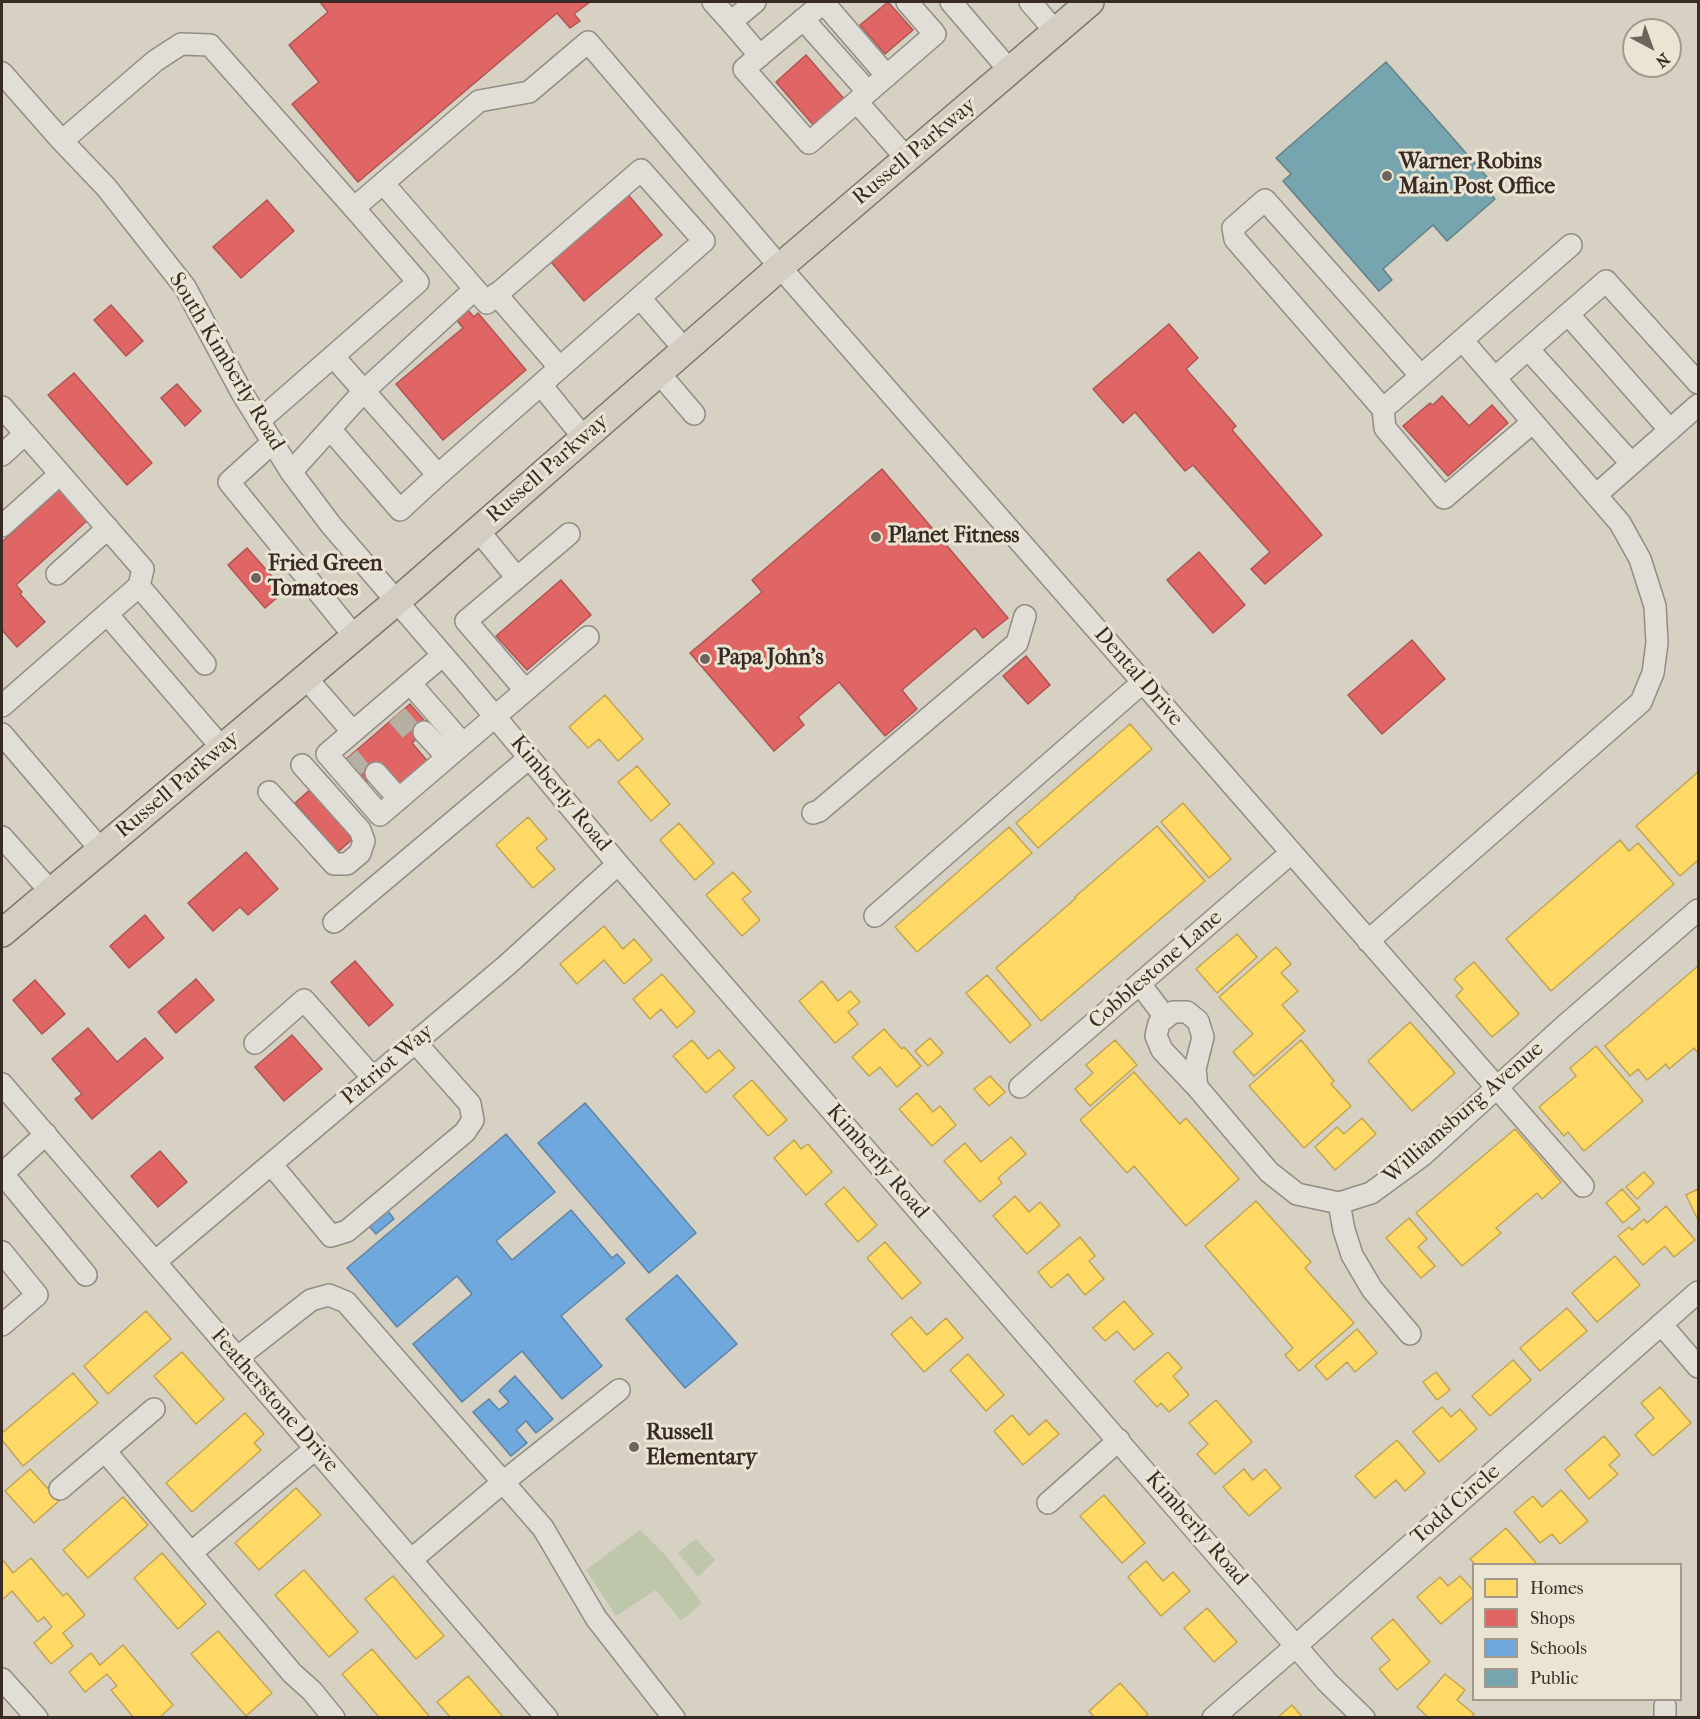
<!DOCTYPE html>
<style>
body{margin:0}
#map{position:relative;width:1700px;height:1719px;overflow:hidden;background:#d6d1c2;font-family:"IM FELL French Canon",serif}
canvas{display:block}
.frame{position:absolute;inset:0;border:3px solid #382a25;pointer-events:none}
.legend{position:absolute;left:1472px;top:1563px;width:210px;height:138px;box-sizing:border-box;background:#eae4d2;border:2px solid #a39a8d;margin:0;padding:8px 10px;list-style:none;font-size:18px;color:#382a25}
.legend li{display:flex;align-items:center;gap:12px;height:30px}
.legend b{width:30px;border:2px solid #a39a8d}
.north{position:absolute;left:1622px;top:18px;width:60px;height:60px;box-sizing:border-box;background:#eae4d2;border:2px solid #a39a8d;border-radius:50%;rotate:139deg;font-size:16px;font-weight:700;line-height:24px;text-align:center;color:#382a25}
.north::after{content:'';display:block;margin:auto;width:21px;height:27px;background:#6f645c;clip-path:polygon(50% 0,100% 100%,50% 72%,0 100%)}
</style>
<div id="map">
<canvas width="1700" height="1719"></canvas>
<div class="frame"></div>
<ul class="legend">
<li><b style="height:16px;background:#ffd966"></b>Homes</li>
<li><b style="height:16px;background:#e06666"></b>Shops</li>
<li><b style="height:16px;background:#6fa8dc"></b>Schools</li>
<li><b style="height:16px;background:#76a5af"></b>Public</li>
</ul>
<div class="north">N</div>
</div>
<script>
const ctx = document.querySelector('canvas').getContext('2d');
ctx.lineJoin = 'round';
function fill(path, color) {
  ctx.fillStyle = color;
  ctx.fill(path, 'evenodd');
}
function poly(rows) {
  const path = new Path2D();
  for (const r of rows) {
    path.moveTo(r[0], r[1]);
    for (let i = 2; i < r.length; i += 2) path.lineTo(r[i], r[i + 1]);
  }
  return path;
}
function strokePath(path, color, width, dash) {
  ctx.strokeStyle = color;
  ctx.lineWidth = width;
  ctx.lineCap = dash ? 'butt' : 'round';
  ctx.setLineDash(dash || []);
  ctx.stroke(path);
}
function write(font, color, halo, rows, align = 'center') {
  ctx.font = font + ' "IM FELL French Canon",serif';
  ctx.lineWidth = 6;
  ctx.setLineDash([]);
  ctx.textBaseline = 'middle';
  ctx.strokeStyle = halo;
  ctx.fillStyle = color;
  for (const [text, x, y, turn = 0] of rows) {
    ctx.save();
    ctx.translate(x, y);
    ctx.rotate((+turn || 0) * Math.PI / 180);
    ctx.textAlign = isNaN(turn) ? turn : align;
    if (halo) ctx.strokeText(text, 0, 0);
    ctx.fillText(text, 0, 0);
    ctx.restore();
  }
}
const green = poly([
 [640,1530,667,1557,702,1603,681,1621,656,1590,616,1616,586,1570],
 [696,1539,715,1560,698,1577,678,1553]
]);
const homes = poly([
 [605,695,643,739,618,761,599,739,588,748,569,727,605,695],
 [1130,724,1152,749,1038,848,1016,823,1130,724],
 [637,766,670,804,651,821,618,782,637,766],
 [1698,772,1698,860,1680,876,1636,826,1698,772],
 [1183,803,1231,859,1209,878,1161,822,1183,803],
 [528,817,547,839,536,848,555,869,533,888,496,845,528,817],
 [679,823,714,863,695,880,660,840,679,823],
 [1157,826,1205,881,1041,1021,996,968,1076,898,1075,897,1157,826],
 [1009,827,1032,853,917,952,895,927,1009,827],
 [1620,840,1629,851,1638,843,1674,884,1551,991,1506,939,1620,840],
 [733,872,751,892,742,899,760,920,742,936,706,895,733,872],
 [604,926,623,949,634,939,652,960,624,984,604,960,577,984,560,964,604,926],
 [1237,934,1257,957,1217,993,1196,969,1237,934],
 [1276,947,1291,964,1281,973,1298,991,1282,1005,1305,1031,1254,1076,1233,1052,1253,1034,1219,997,1276,947],
 [1474,962,1519,1014,1492,1037,1456,996,1463,989,1454,979,1474,962],
 [1698,966,1698,1053,1694,1048,1669,1069,1666,1064,1647,1080,1638,1069,1630,1076,1605,1046,1698,966],
 [662,974,695,1012,677,1028,661,1009,650,1019,633,999,662,974],
 [987,975,1031,1025,1010,1043,966,993,987,975],
 [822,981,838,1001,850,991,860,1002,848,1012,858,1024,835,1043,799,1001,822,981],
 [1410,1022,1455,1073,1412,1111,1368,1061,1410,1022],
 [884,1029,902,1049,904,1047,921,1066,897,1087,880,1067,869,1076,852,1057,884,1029],
 [930,1038,943,1053,928,1066,915,1051,930,1038],
 [692,1040,708,1059,719,1050,735,1068,706,1093,673,1056,692,1040],
 [1115,1040,1137,1065,1090,1106,1075,1089,1093,1073,1086,1065,1115,1040],
 [1301,1040,1334,1081,1331,1084,1351,1106,1304,1148,1249,1086,1301,1040],
 [1596,1046,1643,1101,1584,1151,1568,1132,1564,1136,1539,1107,1576,1076,1570,1068,1596,1046],
 [1134,1072,1180,1124,1186,1118,1239,1179,1186,1226,1134,1166,1127,1173,1080,1120,1134,1072],
 [990,1076,1005,1092,989,1106,974,1089,990,1076],
 [752,1080,787,1120,768,1136,733,1096,752,1080],
 [917,1093,933,1112,940,1106,956,1125,932,1146,899,1109,917,1093],
 [1362,1118,1376,1134,1335,1170,1315,1147,1337,1127,1344,1134,1362,1118],
 [1515,1129,1561,1182,1542,1199,1537,1193,1496,1228,1501,1233,1462,1266,1416,1213,1515,1129],
 [1011,1137,1026,1154,998,1178,1002,1183,980,1202,944,1161,965,1143,981,1162,1011,1137],
 [794,1140,801,1149,808,1144,832,1172,806,1195,774,1158,794,1140],
 [1644,1172,1654,1183,1637,1199,1626,1187,1644,1172],
 [844,1187,877,1225,858,1242,825,1204,844,1187],
 [1622,1189,1640,1209,1623,1223,1606,1203,1622,1189],
 [1698,1189,1698,1220,1686,1195,1698,1189],
 [1015,1196,1029,1212,1040,1202,1060,1225,1027,1254,993,1216,1015,1196],
 [1256,1201,1311,1262,1305,1268,1354,1323,1299,1371,1285,1355,1293,1348,1205,1246,1256,1201],
 [1666,1206,1695,1240,1674,1257,1665,1246,1643,1265,1618,1236,1629,1227,1632,1230,1644,1219,1647,1223,1666,1206],
 [1409,1218,1427,1239,1418,1247,1435,1266,1421,1278,1386,1238,1409,1218],
 [1080,1237,1095,1256,1089,1261,1104,1279,1085,1295,1068,1274,1051,1288,1038,1272,1080,1237],
 [885,1242,921,1283,902,1299,867,1258,885,1242],
 [1615,1256,1640,1285,1597,1322,1572,1293,1615,1256],
 [1124,1301,1153,1334,1134,1350,1117,1331,1105,1341,1093,1328,1124,1301],
 [1567,1308,1587,1331,1540,1371,1520,1348,1567,1308],
 [146,1311,171,1339,108,1394,84,1366,146,1311],
 [911,1317,927,1335,946,1318,963,1338,924,1372,891,1334,911,1317],
 [1357,1329,1377,1353,1355,1372,1347,1362,1327,1380,1315,1366,1357,1329],
 [182,1352,224,1399,196,1424,154,1376,182,1352],
 [1168,1352,1182,1368,1173,1376,1189,1395,1169,1412,1161,1403,1157,1407,1134,1381,1168,1352],
 [968,1354,1004,1395,986,1411,950,1370,968,1354],
 [1513,1360,1531,1380,1490,1416,1472,1396,1513,1360],
 [1436,1372,1450,1390,1437,1400,1423,1382,1436,1372],
 [73,1373,98,1403,23,1466,2,1440,2,1433,73,1373],
 [1660,1387,1691,1423,1653,1456,1635,1435,1654,1418,1641,1403,1660,1387],
 [1216,1400,1252,1442,1215,1474,1197,1454,1208,1444,1189,1423,1216,1400],
 [1442,1407,1451,1417,1460,1409,1477,1429,1439,1462,1413,1432,1442,1407],
 [245,1413,264,1434,254,1443,261,1450,192,1512,166,1483,245,1413],
 [1012,1415,1029,1435,1046,1420,1059,1434,1023,1465,994,1431,1012,1415],
 [1604,1436,1620,1455,1609,1465,1618,1474,1589,1499,1565,1470,1604,1436],
 [1397,1440,1425,1473,1405,1491,1396,1480,1375,1498,1355,1476,1397,1440],
 [30,1469,59,1501,34,1523,5,1491,30,1469],
 [1244,1469,1253,1480,1265,1469,1281,1488,1249,1516,1223,1487,1244,1469],
 [296,1488,321,1515,259,1570,235,1543,296,1488],
 [1561,1490,1588,1521,1560,1544,1552,1534,1540,1543,1514,1512,1533,1496,1542,1507,1561,1490],
 [1104,1495,1145,1543,1122,1563,1080,1516,1104,1495],
 [123,1497,148,1525,88,1578,63,1550,123,1497],
 [1506,1528,1537,1564,1475,1564,1470,1559,1506,1528],
 [162,1553,206,1604,178,1629,134,1578,162,1553],
 [31,1558,63,1596,67,1593,85,1615,63,1633,73,1646,51,1664,34,1643,52,1627,44,1617,38,1622,12,1591,2,1600,2,1563,4,1561,13,1573,31,1558],
 [1146,1561,1163,1581,1173,1572,1190,1591,1161,1616,1128,1577,1146,1561],
 [304,1570,358,1632,329,1657,275,1595,304,1570],
 [393,1576,444,1636,416,1659,365,1599,393,1576],
 [1460,1576,1474,1591,1474,1596,1441,1624,1417,1597,1440,1577,1448,1586,1460,1576],
 [1207,1608,1237,1642,1214,1662,1184,1628,1207,1608],
 [1393,1619,1430,1662,1397,1690,1379,1669,1390,1660,1371,1638,1393,1619],
 [218,1631,272,1693,246,1716,191,1654,218,1631],
 [123,1645,173,1705,159,1718,134,1718,111,1690,117,1686,107,1674,85,1692,69,1672,91,1653,100,1665,123,1645],
 [372,1649,429,1716,427,1718,380,1718,342,1674,372,1649],
 [1445,1674,1465,1690,1457,1700,1474,1714,1471,1718,1429,1718,1417,1707,1445,1674],
 [468,1676,504,1718,451,1718,437,1702,468,1676],
 [1120,1683,1148,1714,1143,1718,1095,1718,1089,1711,1120,1683],
 [1292,1705,1303,1718,1277,1718,1292,1705]
]);
const shops = poly([
 [320,2,590,2,574,14,580,21,570,28,557,13,358,182,292,104,319,82,289,45,328,12,320,2],
 [888,2,913,30,885,54,860,25,888,2],
 [806,55,845,100,815,127,776,82,806,55],
 [625,191,662,235,584,301,547,257,625,191],
 [267,200,294,231,241,278,213,247,267,200],
 [111,305,143,341,126,356,94,320,111,305],
 [464,306,474,317,478,313,526,370,443,440,396,384,463,328,453,315,464,306],
 [1169,324,1198,358,1186,369,1236,426,1232,430,1322,535,1265,584,1251,569,1270,552,1193,465,1185,471,1135,412,1123,423,1093,389,1169,324],
 [74,373,152,463,127,485,48,395,74,373],
 [177,384,201,411,185,426,161,398,177,384],
 [1442,396,1469,426,1492,405,1508,423,1448,476,1403,426,1430,403,1433,405,1442,396],
 [882,469,1008,618,983,638,975,628,902,690,917,709,885,736,839,682,798,717,804,725,774,751,690,653,762,592,752,580,882,469],
 [61,488,89,519,16,585,22,592,20,594,45,622,17,647,2,630,2,542,61,488],
 [247,548,285,591,265,608,228,565,247,548],
 [1199,552,1245,605,1213,633,1167,580,1199,552],
 [561,580,591,615,527,670,496,636,561,580],
 [1412,640,1445,679,1382,734,1348,695,1412,640],
 [1026,656,1050,685,1028,704,1003,676,1026,656],
 [410,704,430,727,412,743,429,763,399,788,382,768,364,784,344,761,410,704],
 [313,787,356,836,338,852,295,803,313,787],
 [246,852,278,889,248,915,240,907,213,931,188,903,246,852],
 [145,915,164,938,129,968,110,946,145,915],
 [355,961,393,1005,369,1026,331,982,355,961],
 [196,979,214,1000,176,1033,158,1012,196,979],
 [35,980,65,1014,42,1034,13,1000,35,980],
 [88,1028,117,1062,145,1038,163,1058,92,1119,75,1099,82,1094,52,1059,88,1028],
 [292,1035,322,1069,284,1101,255,1067,292,1035],
 [160,1151,187,1182,158,1207,131,1176,160,1151]
]);
const schools = poly([
 [585,1103,696,1233,649,1273,538,1143,585,1103],
 [506,1134,555,1192,496,1241,512,1260,571,1210,612,1258,617,1254,625,1263,561,1316,602,1366,562,1399,522,1351,462,1402,413,1344,472,1294,457,1276,397,1327,347,1268,506,1134],
 [387,1210,394,1219,376,1234,369,1226,387,1210],
 [677,1275,737,1344,685,1388,626,1319,677,1275],
 [515,1376,553,1419,536,1433,526,1421,516,1430,527,1443,511,1456,473,1412,489,1399,499,1410,509,1402,499,1391,515,1376]
]);
const public = poly([
 [1386,62,1487,177,1481,183,1495,199,1447,241,1433,225,1383,269,1392,280,1379,291,1283,181,1291,174,1276,158,1386,62]
]);
const minorTunnel = poly([
 [397,715,417,738],
 [349,757,368,780]
]);
const minor = poly([
 [713,2,731,22,755,2],
 [823,2,887,76],
 [824,2,744,69,809,143,935,34,907,2],
 [951,2,1010,71],
 [1030,2,1056,32],
 [803,19,868,92],
 [731,22,760,56],
 [2,73,62,141,106,187,185,287,242,393,291,472,331,525,461,676,618,864,1327,1682,1364,1718],
 [857,102,907,159],
 [62,141,155,61,181,44,210,45,354,208],
 [496,294,560,368],
 [640,298,685,350],
 [1568,314,1670,430],
 [1462,340,1571,245],
 [333,356,438,475,704,241,641,170,487,303,383,183],
 [659,373,694,414],
 [1495,378,1528,349],
 [541,385,584,438],
 [2,407,143,569,139,586],
 [1383,409,1385,428,1444,498,1533,422],
 [259,421,418,282,354,208,479,101,529,92,588,42,780,267,1583,1186],
 [330,429,400,510,438,475],
 [273,442,229,482,355,637],
 [2,455,25,434],
 [1631,463,1528,349,1606,281,1698,383],
 [291,472,364,391,475,289],
 [1596,495,1698,405],
 [2,526,60,474],
 [478,530,517,578,569,534],
 [57,574,108,528],
 [517,578,466,621,525,690],
 [107,614,139,586,205,664],
 [443,655,327,754,380,815,588,637],
 [306,678,353,732],
 [410,683,463,744],
 [2,706,107,614,222,748],
 [424,732,447,757],
 [2,734,101,850],
 [376,773,399,799],
 [269,792,334,864,347,864,360,853,364,841,360,830,302,765],
 [813,813,819,811,1017,643,1025,616],
 [2,837,51,892],
 [875,916,1143,682],
 [334,922,529,758],
 [1368,941,1641,702,1653,673,1657,643,1655,606,1640,559,1620,523,1462,340,1421,376,1265,200,1233,228,1235,239,1383,409,1421,376],
 [1140,984,1165,1017],
 [255,1043,304,1000,373,1078],
 [2,1084,547,1718],
 [1020,1087,1291,853],
 [1197,1087,1195,1069,1203,1037,1198,1021,1187,1012,1173,1012,1159,1023,1156,1036,1162,1050,1197,1087,1269,1172,1297,1194,1339,1203,1371,1193,1423,1155,1561,1029,1698,910],
 [271,1164,331,1236,347,1231,465,1132,473,1120,470,1104,415,1042],
 [2,1173,86,1275],
 [2,1174,46,1134],
 [1339,1203,1344,1230,1352,1255,1372,1289,1410,1334],
 [2,1252,37,1295,2,1325],
 [155,1262,507,965,618,864],
 [1661,1324,1698,1367],
 [237,1358,311,1300,329,1295,346,1302,543,1528,596,1618,674,1718],
 [105,1451,292,1673,312,1691,334,1718],
 [60,1489,154,1409],
 [1048,1503,1119,1440],
 [191,1553,315,1449],
 [411,1560,502,1483,619,1390],
 [2,1679,37,1718],
 [1213,1718,1297,1645,1698,1292],
 [1665,1718,1665,1706]
]);
const major = poly([
 [2,933,397,601,780,267,1090,2]
]);
const markers = [
 [1387,176,6,"#6f645c"],
 [876,537,6,"#6f645c"],
 [256,578,6,"#6f645c"],
 [705,659,6,"#6f645c"],
 [634,1447,6,"#6f645c"]
];
const streetNames = [
 ["Russell Parkway",915,152,-40],
 ["South Kimberly Road",226,362,59],
 ["Russell Parkway",548,469,-41],
 ["Dental Drive",1138,677,49],
 ["Russell Parkway",178,785,-40],
 ["Kimberly Road",560,794,50],
 ["Cobblestone Lane",1156,970,-41],
 ["Patriot Way",388,1065,-40],
 ["Williamsburg Avenue",1464,1113,-41],
 ["Kimberly Road",877,1162,49],
 ["Featherstone Drive",274,1401,49],
 ["Todd Circle",1456,1505,-41],
 ["Kimberly Road",1196,1529,49]
];
const poiNames = [
 ["Warner Robins",1399,163],
 ["Main Post Office",1399,188],
 ["Planet Fitness",888,537],
 ["Fried Green",268,565],
 ["Tomatoes",268,590],
 ["Papa John's",717,659],
 ["Russell",646,1434],
 ["Elementary",646,1459]
];
fill(green, '#bec7a9');
fill(homes, '#ffd966');
strokePath(homes, '#c3a452', 1.5);
fill(shops, '#e06666');
strokePath(shops, '#ae5452', 1.5);
fill(schools, '#6fa8dc');
strokePath(schools, '#5e82a5', 1.5);
fill(public, '#76a5af');
strokePath(public, '#638086', 1.5);
strokePath(minorTunnel, '#b6b0a3', 21, [21, 10]);
strokePath(minor, '#928d84', 24);
strokePath(major, '#7c776f', 30);
strokePath(minor, '#e0ded6', 21);
strokePath(major, '#d4cec2', 27);
for (const [x, y, r, color] of markers) {
  const dot = new Path2D();
  dot.arc(x, y, r, 0, 2 * Math.PI);
  ctx.fillStyle = color;
  ctx.fill(dot);
  strokePath(dot, '#eae4d2', 2);
}
write('22px', '#382a25', '#eae4d2', streetNames);
write('bold 22px', '#382a25', '#eae4d2', poiNames, 'left');
</script>
